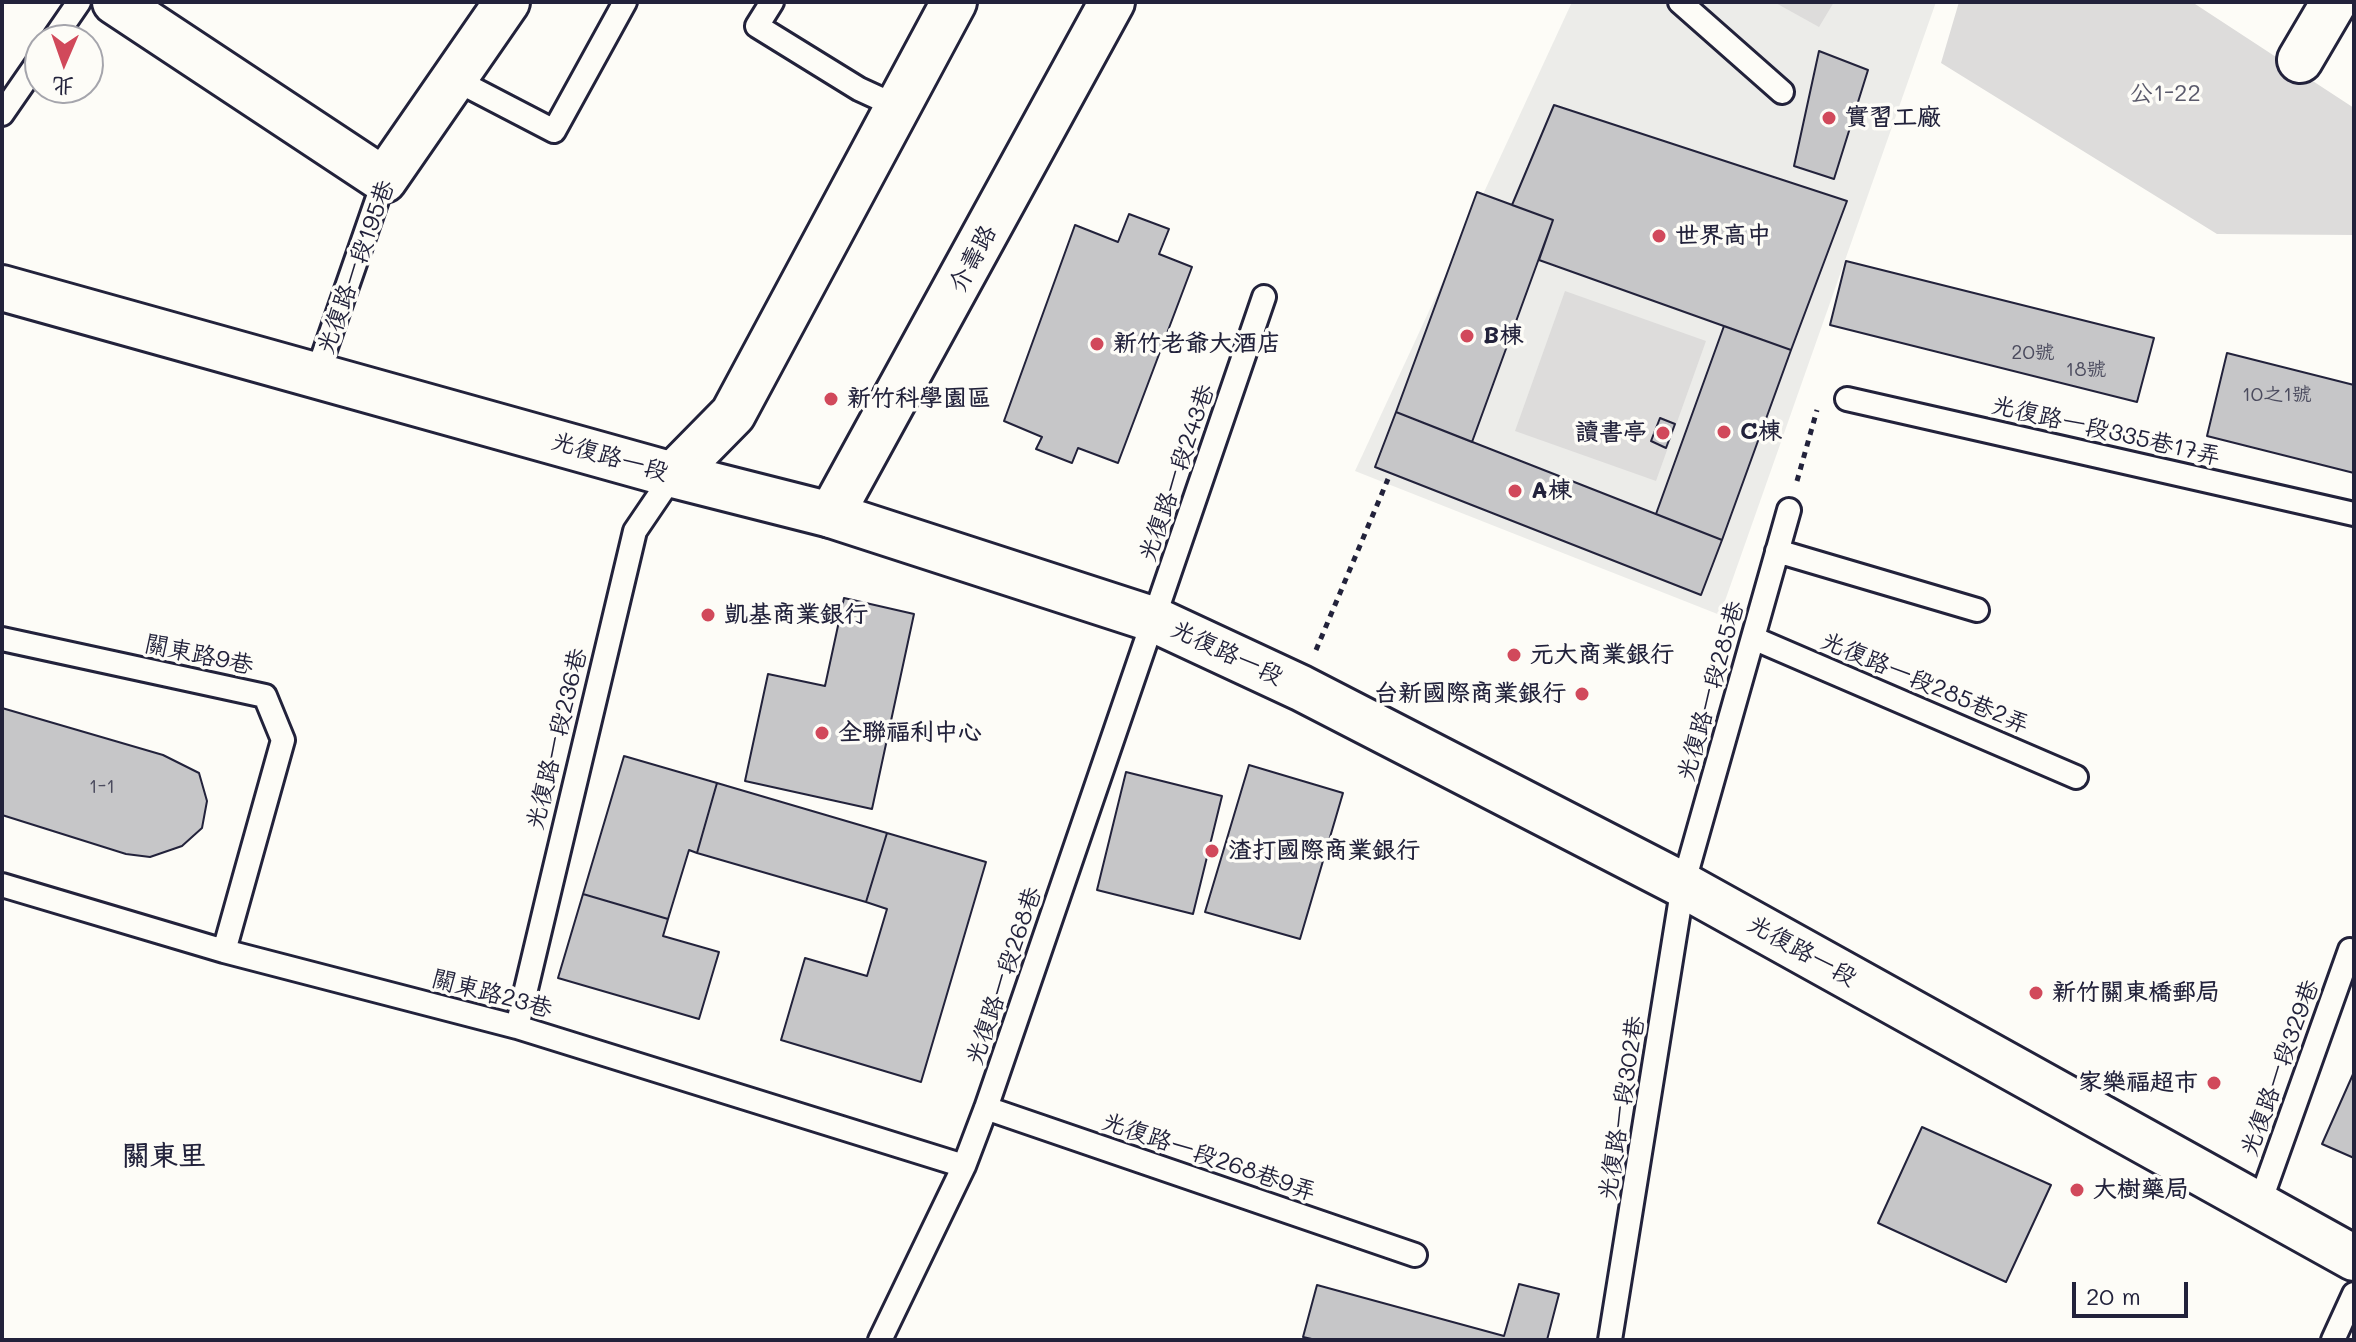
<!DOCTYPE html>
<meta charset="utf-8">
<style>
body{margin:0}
#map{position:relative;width:2356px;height:1342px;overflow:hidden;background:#fdfcf7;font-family:Mali,"LXGW WenKai TC",sans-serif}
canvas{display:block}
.frame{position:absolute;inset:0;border:4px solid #22223b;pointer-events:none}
.north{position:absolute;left:24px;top:24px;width:80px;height:80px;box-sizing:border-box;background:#fdfcf7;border:2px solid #a5a5ac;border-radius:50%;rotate:182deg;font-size:22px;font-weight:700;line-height:32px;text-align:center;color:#22223b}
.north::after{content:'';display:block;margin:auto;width:28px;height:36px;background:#d1495b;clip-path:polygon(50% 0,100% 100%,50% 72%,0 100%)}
.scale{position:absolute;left:2072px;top:1282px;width:116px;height:36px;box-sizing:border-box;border:4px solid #22223b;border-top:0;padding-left:10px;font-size:24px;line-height:28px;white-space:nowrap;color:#22223b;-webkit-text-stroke:6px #fdfcf7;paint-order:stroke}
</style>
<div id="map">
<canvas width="2356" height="1342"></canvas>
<div class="frame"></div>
<div class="north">北</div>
<div class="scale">20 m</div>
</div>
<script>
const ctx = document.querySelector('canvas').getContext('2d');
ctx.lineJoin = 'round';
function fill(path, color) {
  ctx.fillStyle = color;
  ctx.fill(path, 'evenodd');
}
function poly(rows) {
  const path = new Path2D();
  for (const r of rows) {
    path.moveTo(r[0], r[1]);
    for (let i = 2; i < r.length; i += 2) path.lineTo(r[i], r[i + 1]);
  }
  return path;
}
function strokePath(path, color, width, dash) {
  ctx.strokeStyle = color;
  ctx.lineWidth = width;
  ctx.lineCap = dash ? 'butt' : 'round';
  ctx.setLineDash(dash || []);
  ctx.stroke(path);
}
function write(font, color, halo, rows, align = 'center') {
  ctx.font = font + ' Mali,"LXGW WenKai TC",sans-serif';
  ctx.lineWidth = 7;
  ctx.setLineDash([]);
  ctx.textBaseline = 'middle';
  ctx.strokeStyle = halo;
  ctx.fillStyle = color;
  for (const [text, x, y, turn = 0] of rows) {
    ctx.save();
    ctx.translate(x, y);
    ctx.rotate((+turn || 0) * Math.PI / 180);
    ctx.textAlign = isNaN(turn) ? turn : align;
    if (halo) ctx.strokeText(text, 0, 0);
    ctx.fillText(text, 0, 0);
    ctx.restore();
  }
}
const built = poly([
 [1572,2,1936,2,1720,615,1355,471]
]);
const green = poly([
 [1774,2,1834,2,1819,27],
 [1959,2,2192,2,2354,108,2354,235,2217,234,1941,63],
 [1565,291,1706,341,1656,481,1515,431]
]);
const building = poly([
 [1819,51,1868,70,1834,179,1794,166,1819,51],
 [1554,105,1847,201,1791,350,1539,260,1553,220,1512,205,1554,105],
 [1477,192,1553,220,1472,442,1396,412,1477,192],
 [1129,214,1169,229,1159,254,1192,267,1118,463,1078,448,1072,463,1036,449,1042,437,1004,421,1075,225,1118,242,1129,214],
 [1846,261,2154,338,2137,402,1830,325,1846,261],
 [1724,326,1791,350,1722,540,1656,514,1724,326],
 [2227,353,2354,385,2354,473,2207,436,2227,353],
 [1396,412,1722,540,1701,595,1375,467,1396,412],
 [1660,418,1675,424,1666,448,1651,441,1660,418],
 [844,598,914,614,872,809,745,781,768,674,825,686,844,598],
 [2,708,163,755,199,773,207,801,202,828,182,846,150,857,126,854,2,815,2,708],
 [624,756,717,783,697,853,689,850,668,919,583,894,624,756],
 [1249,765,1343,793,1300,939,1205,912,1249,765],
 [1126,772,1222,796,1193,914,1097,890,1126,772],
 [717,783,887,833,866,902,697,853,717,783],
 [887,833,986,862,921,1082,781,1040,805,958,867,976,887,909,866,902,887,833],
 [583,894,668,919,663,936,719,952,699,1019,558,978,583,894],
 [2354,1072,2354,1158,2322,1144,2354,1072],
 [1922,1127,2051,1185,2006,1282,1878,1223,1922,1127],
 [1519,1284,1559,1294,1547,1340,1316,1340,1303,1337,1317,1285,1504,1336,1519,1284]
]);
const path = poly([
 [1797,481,1817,410],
 [1316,650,1388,479]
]);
const service = poly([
 [772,2,757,26,859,89,896,106],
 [1680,2,1782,92],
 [53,40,79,2],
 [454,79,554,131,625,2],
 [2,114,40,59],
 [316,376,384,180],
 [1847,399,2354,514],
 [1777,551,1977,610],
 [1753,638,2076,777],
 [2,639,265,696,283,740,224,951],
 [2,885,224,951,517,1027,964,1166],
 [517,1027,635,531,673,475],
 [986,1108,1415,1255],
 [2259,1205,2350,950],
 [880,1340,964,1166,986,1108,1264,297],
 [1610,1340,1683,885,1789,510],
 [2333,1340,2354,1294]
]);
const minor = poly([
 [115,2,384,180,507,2],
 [2300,60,2334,2]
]);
const tertiary = poly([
 [673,475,733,414,954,2],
 [831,515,1112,2]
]);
const secondary = poly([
 [2,288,673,475,831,515,1155,620,1301,688,1683,885,2354,1258]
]);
const markers = [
 [1829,118,8,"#d1495b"],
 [1659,236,8,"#d1495b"],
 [1467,336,8,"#d1495b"],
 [1097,344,8,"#d1495b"],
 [831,399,8,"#d1495b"],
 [1724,432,8,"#d1495b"],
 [1663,433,8,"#d1495b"],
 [1515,491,8,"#d1495b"],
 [708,615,8,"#d1495b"],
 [1514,655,8,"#d1495b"],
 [1582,694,8,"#d1495b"],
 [822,733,8,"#d1495b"],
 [1212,851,8,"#d1495b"],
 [2036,993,8,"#d1495b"],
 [2214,1083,8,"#d1495b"],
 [2077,1190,8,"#d1495b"]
];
const numberNames = [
 ["20號",2033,353],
 ["18號",2086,370],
 ["10之1號",2277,395],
 ["1-1",102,787]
];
const parkNames = [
 ["公1-22",2165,94]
];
const poiNames = [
 ["實習工廠",1845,118],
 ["世界高中",1675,236],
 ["B棟",1483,336],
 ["新竹老爺大酒店",1113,344],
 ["新竹科學園區",847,399],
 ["C棟",1740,432],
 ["讀書亭",1647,433,"right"],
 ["A棟",1531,491],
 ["凱基商業銀行",724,615],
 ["元大商業銀行",1530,655],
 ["台新國際商業銀行",1566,694,"right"],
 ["全聯福利中心",838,733],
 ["渣打國際商業銀行",1228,851],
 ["新竹關東橋郵局",2052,993],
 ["家樂福超市",2198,1083,"right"],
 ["大樹藥局",2093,1190]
];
const streetNames = [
 ["介壽路",973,259,-62],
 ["光復路一段195巷",356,267,-70],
 ["光復路一段335巷17弄",2106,431,13],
 ["光復路一段",610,457,16],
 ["光復路一段243巷",1177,473,-71],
 ["光復路一段",1227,653,25],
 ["關東路9巷",199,655,12],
 ["光復路一段285巷2弄",1925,683,23],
 ["光復路一段285巷",1711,691,-74],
 ["光復路一段236巷",557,739,-76],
 ["光復路一段",1802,951,29],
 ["光復路一段268巷",1004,976,-71],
 ["關東路23巷",492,994,15],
 ["光復路一段329巷",2280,1068,-70],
 ["光復路一段302巷",1622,1108,-81],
 ["光復路一段268巷9弄",1209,1157,19]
];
const quarterNames = [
 ["關東里",164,1156]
];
fill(built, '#ecece9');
fill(green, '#dddcdb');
fill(building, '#c6c6c8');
strokePath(building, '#22223b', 2);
strokePath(service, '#22223b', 28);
strokePath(minor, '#22223b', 50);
strokePath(tertiary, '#22223b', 50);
strokePath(secondary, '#22223b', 50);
strokePath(path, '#22223b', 5, [6, 6]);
strokePath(service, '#fdfcf7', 22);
strokePath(minor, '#fdfcf7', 44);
strokePath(tertiary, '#fdfcf7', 44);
strokePath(secondary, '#fdfcf7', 44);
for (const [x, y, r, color] of markers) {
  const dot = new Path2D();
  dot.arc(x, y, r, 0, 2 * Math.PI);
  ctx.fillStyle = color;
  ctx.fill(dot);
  strokePath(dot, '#fdfcf7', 3);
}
write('20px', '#4b4b5e', null, numberNames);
write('24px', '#5a5a6b', '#fdfcf7', parkNames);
write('bold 24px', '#22223b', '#fdfcf7', poiNames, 'left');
write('24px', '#22223b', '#fdfcf7', streetNames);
write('bold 28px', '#22223b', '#fdfcf7', quarterNames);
</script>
